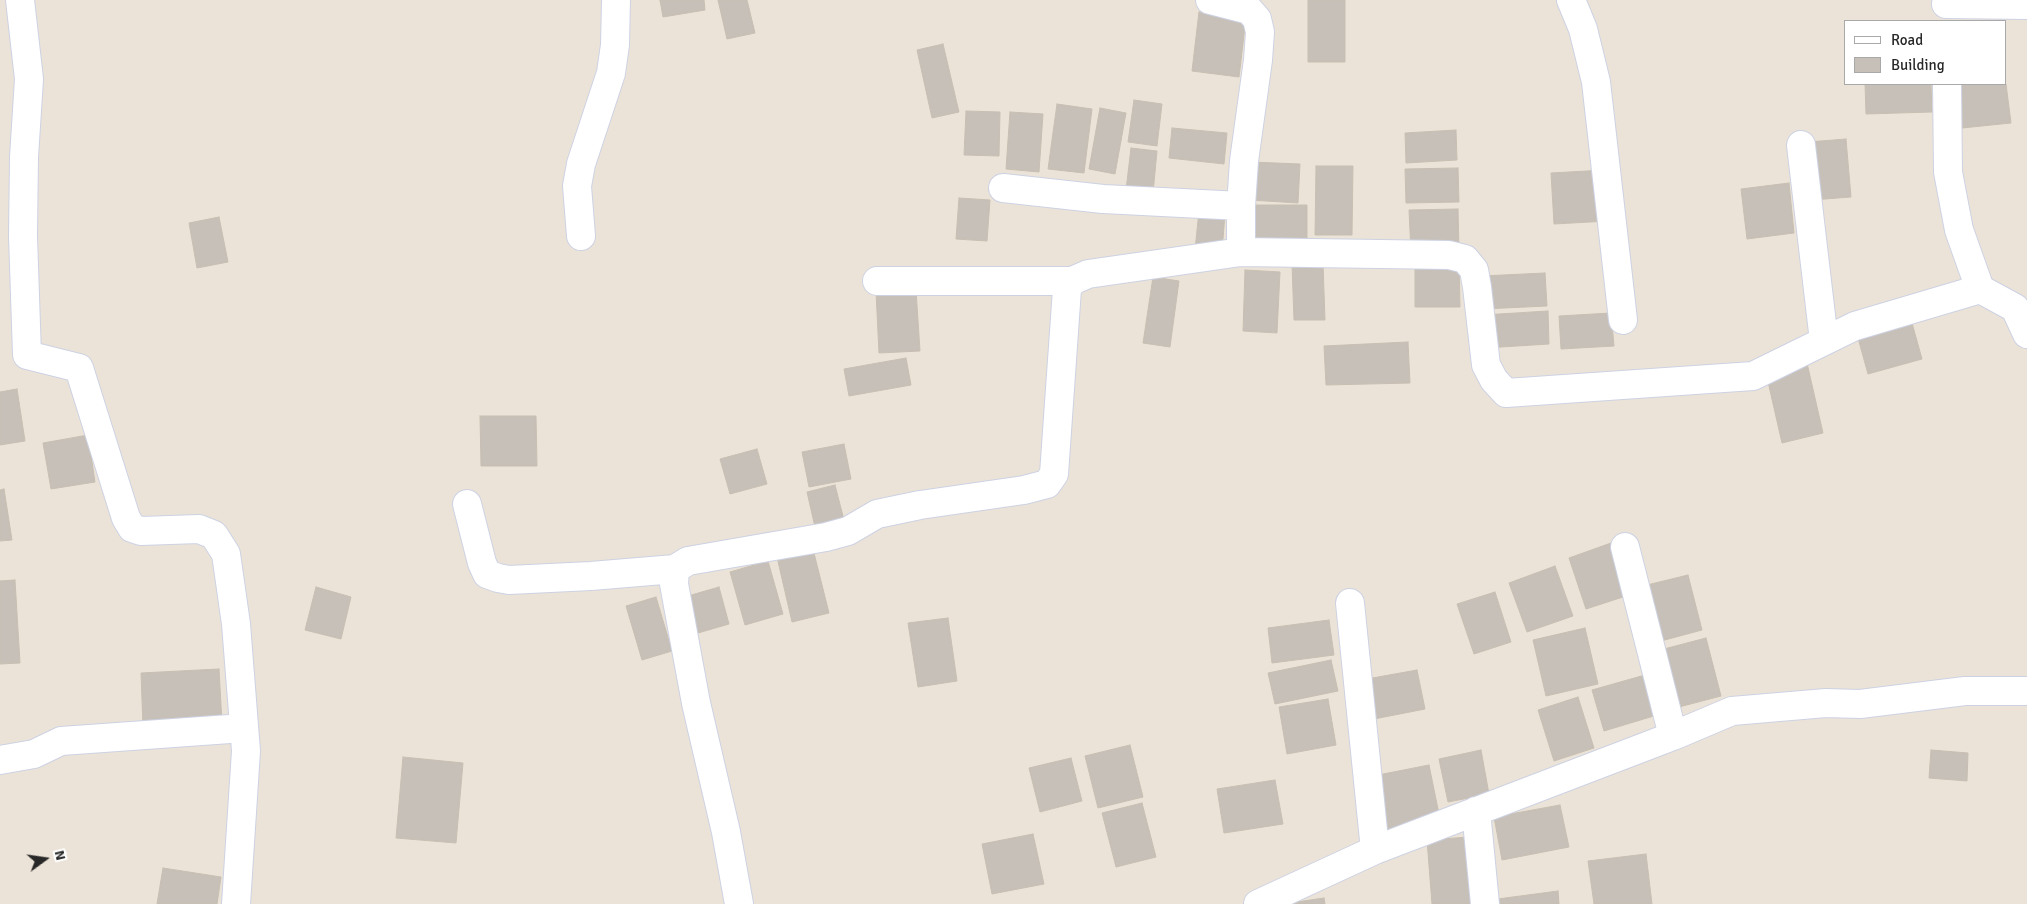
<!DOCTYPE html>
<style>
body{margin:0}
#map{position:relative;width:2027px;height:904px;overflow:hidden;background:#ece3d8;font-family:Signika,sans-serif}
canvas{display:block}
.legend{position:absolute;left:1844px;top:20px;width:162px;height:65px;box-sizing:border-box;background:#fff;border:1px solid #a9a9a9;margin:0;padding:6px 9px;list-style:none;font-size:15px;color:#282828}
.legend li{display:flex;align-items:center;gap:10px;height:25px}
.legend b{width:25px;border:1px solid #a9a9a9}
.north{position:absolute;left:20px;top:834px;width:50px;height:50px;-webkit-text-stroke:4px #fff;paint-order:stroke;rotate:76deg;font-size:14px;font-weight:700;line-height:20px;text-align:center;color:#282828}
.north::after{content:'';display:block;margin:auto;width:18px;height:22px;background:#282828;clip-path:polygon(50% 0,100% 100%,50% 72%,0 100%)}
</style>
<div id="map">
<canvas width="2027" height="904"></canvas>
<ul class="legend">
<li><b style="height:6px;background:#fff"></b>Road</li>
<li><b style="height:14px;background:#c7c0b8"></b>Building</li>
</ul>
<div class="north">N</div>
</div>
<script>
const ctx = document.querySelector('canvas').getContext('2d');
ctx.lineJoin = 'round';
function fill(path, color) {
  ctx.fillStyle = color;
  ctx.fill(path, 'evenodd');
}
function poly(rows) {
  const path = new Path2D();
  for (const r of rows) {
    path.moveTo(r[0], r[1]);
    for (let i = 2; i < r.length; i += 2) path.lineTo(r[i], r[i + 1]);
  }
  return path;
}
function strokePath(path, color, width, dash) {
  ctx.strokeStyle = color;
  ctx.lineWidth = width;
  ctx.lineCap = dash ? 'butt' : 'round';
  ctx.setLineDash(dash || []);
  ctx.stroke(path);
}
const building = poly([
 [660,0,704,0,705,10,663,17,660,0],
 [718,0,747,0,755,33,727,39,718,0],
 [1308,0,1345,0,1345,62,1308,62,1308,0],
 [1199,12,1246,18,1239,77,1192,71,1199,12],
 [943,44,959,112,932,118,917,50,943,44],
 [1865,84,1931,84,1932,112,1866,114,1865,84],
 [1957,84,2006,84,2011,123,1962,128,1957,84],
 [1134,100,1162,104,1157,146,1128,142,1134,100],
 [1057,104,1092,109,1084,173,1048,169,1057,104],
 [1100,108,1126,113,1115,174,1089,169,1100,108],
 [966,111,1000,112,999,156,964,155,966,111],
 [1010,112,1043,114,1039,172,1006,169,1010,112],
 [1172,128,1227,133,1224,164,1169,158,1172,128],
 [1456,130,1457,160,1406,163,1405,133,1456,130],
 [1846,139,1851,197,1812,200,1808,142,1846,139],
 [1131,148,1157,151,1153,193,1126,190,1131,148],
 [1251,162,1300,164,1298,203,1250,200,1251,162],
 [1316,166,1353,166,1352,235,1315,235,1316,166],
 [1458,168,1459,202,1406,203,1405,169,1458,168],
 [1605,170,1608,221,1554,224,1551,173,1605,170],
 [1789,183,1794,233,1747,239,1741,189,1789,183],
 [959,198,990,200,987,241,956,239,959,198],
 [1244,205,1307,205,1307,242,1244,242,1244,205],
 [1458,209,1459,250,1411,252,1409,210,1458,209],
 [1199,211,1225,213,1222,252,1195,250,1199,211],
 [219,217,228,262,197,268,189,223,219,217],
 [1415,262,1459,262,1460,307,1415,307,1415,262],
 [1292,264,1323,264,1325,320,1294,320,1292,264],
 [1245,270,1280,272,1277,333,1243,331,1245,270],
 [1545,273,1547,306,1483,309,1482,276,1545,273],
 [1153,277,1179,281,1170,347,1143,343,1153,277],
 [916,290,920,351,879,353,876,292,916,290],
 [1548,311,1549,344,1485,348,1483,315,1548,311],
 [1611,313,1614,346,1561,349,1559,316,1611,313],
 [1912,323,1922,359,1868,374,1858,338,1912,323],
 [1408,342,1410,383,1326,385,1324,346,1408,342],
 [906,358,911,385,849,396,844,369,906,358],
 [1807,363,1823,433,1782,443,1766,373,1807,363],
 [17,389,25,441,0,445,0,392,17,389],
 [480,416,536,416,537,466,481,466,480,416],
 [88,435,95,482,51,489,43,443,88,435],
 [844,444,851,479,809,487,802,452,844,444],
 [757,449,767,484,730,494,720,459,757,449],
 [835,485,844,520,815,527,807,492,835,485],
 [4,489,12,540,0,541,0,490,4,489],
 [1611,543,1629,595,1586,609,1569,558,1611,543],
 [813,549,829,613,792,622,777,557,813,549],
 [768,561,783,614,745,625,730,572,768,561],
 [1555,566,1573,616,1527,632,1509,583,1555,566],
 [1688,575,1702,630,1661,641,1647,585,1688,575],
 [15,580,20,663,0,664,0,581,15,580],
 [316,587,351,597,341,639,305,630,316,587],
 [719,587,729,624,698,633,688,596,719,587],
 [1495,592,1511,642,1474,654,1457,604,1495,592],
 [656,597,672,651,642,660,626,606,656,597],
 [948,618,957,681,918,687,908,623,948,618],
 [1329,620,1334,655,1272,663,1268,628,1329,620],
 [1585,628,1598,684,1546,696,1533,640,1585,628],
 [1706,638,1721,696,1679,707,1664,649,1706,638],
 [1331,660,1338,691,1275,704,1268,673,1331,660],
 [219,669,222,723,143,727,141,673,219,669],
 [1417,670,1425,709,1374,719,1367,679,1417,670],
 [1645,675,1657,715,1604,731,1592,690,1645,675],
 [1578,697,1594,748,1554,761,1538,710,1578,697],
 [1328,699,1336,745,1287,754,1279,707,1328,699],
 [1130,745,1143,797,1098,808,1085,756,1130,745],
 [1481,750,1489,794,1448,802,1439,759,1481,750],
 [1931,750,1968,753,1967,781,1929,778,1931,750],
 [403,757,463,763,456,843,396,838,403,757],
 [1071,758,1082,801,1040,812,1029,768,1071,758],
 [1429,765,1440,819,1378,831,1368,777,1429,765],
 [1275,780,1283,824,1224,833,1217,789,1275,780],
 [1142,803,1156,857,1116,867,1102,813,1142,803],
 [1560,805,1569,847,1502,860,1494,817,1560,805],
 [1033,834,1044,884,992,894,982,844,1033,834],
 [1469,837,1474,904,1432,904,1427,840,1469,837],
 [1646,854,1652,904,1594,904,1588,861,1646,854],
 [163,868,221,877,217,904,157,904,163,868],
 [1558,891,1559,904,1490,904,1490,900,1558,891],
 [1324,898,1325,904,1283,904,1324,898]
]);
const minor = poly([
 [20,0,29,79,24,157,23,236,27,355,79,368,126,518,132,528,141,531,199,529,214,535,226,554,236,624,246,751,236,904],
 [1210,0,1249,10,1257,19,1260,32,1258,60,1244,161,1241,206,1241,252],
 [1571,0,1583,29,1596,82,1623,320],
 [1946,4,2027,5],
 [1947,84,1948,172,1959,230,1980,289,2015,308,2027,334],
 [1801,145,1824,341],
 [1003,188,1103,199,1241,206],
 [581,236,577,186,581,164,611,73,615,45,616,0],
 [877,281,1072,281],
 [467,504,482,563,487,574,498,578,509,580,591,576,675,569],
 [1625,547,1673,736],
 [1350,603,1375,850],
 [0,760,34,754,61,741,244,728],
 [1476,811,1485,904],
 [739,904,726,832,696,703,674,584,675,569,688,561,826,537,848,531,877,514,920,505,1024,490,1047,484,1054,474,1067,289,1072,281,1088,274,1241,252,1449,255,1465,259,1474,270,1477,287,1486,365,1494,380,1506,393,1753,376,1855,326,1980,289],
 [1258,904,1375,850,1673,736,1732,711,1826,703,1860,704,1965,691,2027,691]
]);
fill(building, '#c7c0b8');
strokePath(building, '#c7bfb1', 1);
strokePath(minor, '#cdd2e3', 30);
strokePath(minor, '#fff', 28);
</script>
